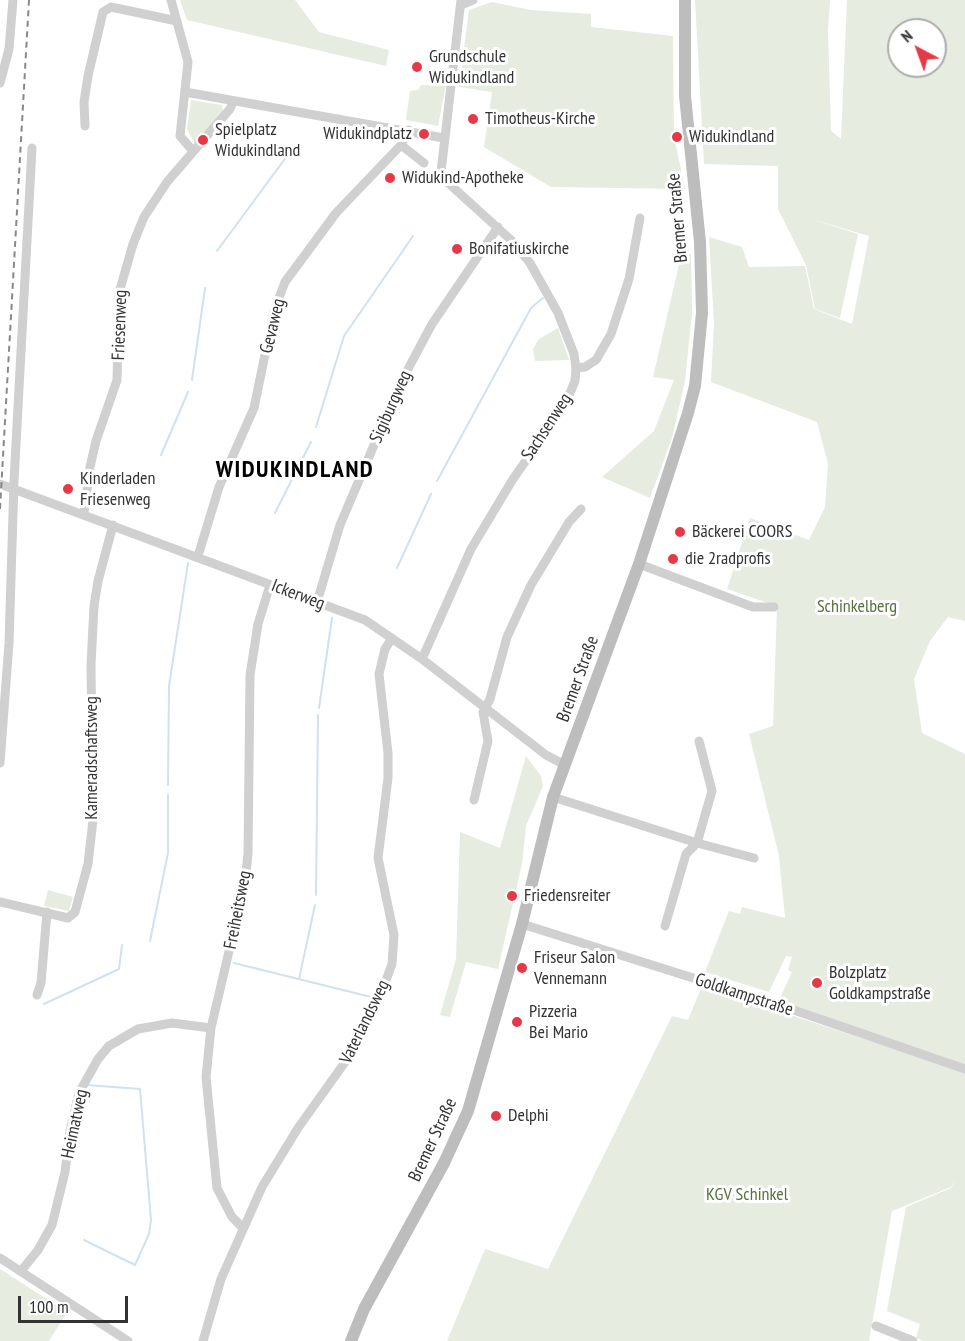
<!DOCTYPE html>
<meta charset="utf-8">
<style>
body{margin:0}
#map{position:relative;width:965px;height:1341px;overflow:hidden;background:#fff;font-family:"PT Sans Narrow",sans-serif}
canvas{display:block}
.north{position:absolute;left:887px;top:18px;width:60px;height:60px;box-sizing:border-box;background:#fff;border:2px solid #adadad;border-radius:50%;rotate:319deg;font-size:16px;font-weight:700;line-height:24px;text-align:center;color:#333}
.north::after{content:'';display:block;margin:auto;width:21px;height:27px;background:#e63946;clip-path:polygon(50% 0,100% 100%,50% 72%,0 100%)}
.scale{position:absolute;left:18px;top:1296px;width:110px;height:27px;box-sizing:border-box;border:3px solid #333;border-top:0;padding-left:8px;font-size:18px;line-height:21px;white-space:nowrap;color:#333;-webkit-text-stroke:4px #fff;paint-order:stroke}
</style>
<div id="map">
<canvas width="965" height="1341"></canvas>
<div class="north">N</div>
<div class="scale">100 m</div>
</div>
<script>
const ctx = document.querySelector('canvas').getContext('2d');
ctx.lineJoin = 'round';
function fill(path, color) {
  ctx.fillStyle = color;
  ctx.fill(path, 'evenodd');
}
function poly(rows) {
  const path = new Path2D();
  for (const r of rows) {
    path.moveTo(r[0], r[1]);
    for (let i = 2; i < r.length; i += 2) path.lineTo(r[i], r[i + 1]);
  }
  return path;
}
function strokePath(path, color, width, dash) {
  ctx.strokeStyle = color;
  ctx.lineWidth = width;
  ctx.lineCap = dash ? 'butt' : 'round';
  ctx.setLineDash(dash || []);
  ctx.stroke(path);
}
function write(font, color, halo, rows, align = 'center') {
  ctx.font = font + ' "PT Sans Narrow",sans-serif';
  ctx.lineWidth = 6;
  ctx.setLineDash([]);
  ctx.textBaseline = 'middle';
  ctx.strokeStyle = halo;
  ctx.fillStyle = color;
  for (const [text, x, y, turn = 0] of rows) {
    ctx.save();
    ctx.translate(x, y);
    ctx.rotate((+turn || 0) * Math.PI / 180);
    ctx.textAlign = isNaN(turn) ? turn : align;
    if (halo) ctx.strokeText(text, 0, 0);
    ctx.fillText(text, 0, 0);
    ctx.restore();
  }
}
const green = poly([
 [180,0,295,0,319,32,389,50,386,66,187,20],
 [695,0,830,0,828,31,831,131,841,139,847,0,965,0,965,621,948,617,930,641,914,679,922,733,965,754,965,1067,782,1001,781,996,792,972,788,970,792,957,786,956,769,992,705,972,729,911,740,914,742,907,785,918,779,856,749,734,773,726,777,606,727,589,750,518,809,540,825,507,828,464,817,422,711,382,714,323,709,237,742,247,749,267,805,266,814,309,852,324,869,236,808,218,858,234,840,318,815,309,806,265,778,209,778,166,704,164],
 [899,30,935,30,935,66,899,66],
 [492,2,531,10,591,14,591,27,673,36,674,136,685,189,551,187,484,147,492,92,459,87,469,10],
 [421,85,446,85,438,126,406,120,410,91,418,90],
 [191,100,222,105,223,112,195,144,187,129],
 [691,254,692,313,685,381,672,438,650,498,602,477,654,431,674,380,653,377,681,256],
 [558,328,569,360,535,361,533,349,539,339],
 [526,756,541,776,543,786,526,826,522,864,498,969,466,962,450,1017,440,1015,456,959,460,832,500,848],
 [48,890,73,897,69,911,44,906],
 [702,986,965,1072,965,1341,923,1341,916,1338,920,1324,887,1311,906,1207,951,1188,957,1178,951,1187,892,1211,869,1341,447,1341,485,1249,548,1269,672,1016,688,1020],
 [0,1269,67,1312,49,1341,0,1341]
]);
const stream = poly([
 [217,251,287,156],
 [192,380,205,288],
 [316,427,344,336,413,236],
 [161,455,188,392],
 [437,481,531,308,543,298],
 [275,513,311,442],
 [397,568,431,494],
 [319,708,332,618],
 [168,785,169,686,188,563],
 [316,895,318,715],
 [150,941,168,853,168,795],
 [234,963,375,998],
 [299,979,315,905],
 [44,1004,119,969,122,945],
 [84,1240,135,1265,149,1234,151,1220,140,1089,87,1085]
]);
const street = poly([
 [171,0,188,62,180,136,193,151],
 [461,5,473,0],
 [0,83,9,49,13,0],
 [185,92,444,138],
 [85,126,84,102,88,76,103,12,111,7,177,21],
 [401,145,424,163],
 [576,368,585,367,596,360,611,334,629,279,640,218],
 [0,484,365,620,422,659,546,755,565,765],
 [84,513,90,467,96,441,117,380,119,293,133,244,144,217,167,182,230,109,233,102],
 [198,556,219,487,254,408,274,311,285,282,336,213,401,145,409,130],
 [639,564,753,607,774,607],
 [317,602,340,525,400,384,432,324,498,227],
 [422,659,471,549,513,479,565,405,575,381,576,368,574,354,558,313,530,263,511,240,446,181,441,172,461,0],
 [0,763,9,643,14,481,32,148],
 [553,797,697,843,754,858],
 [474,800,488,741,483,712,490,699,507,637,531,585,569,522,581,509],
 [0,902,68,918,75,912,88,864,93,820,91,665,94,606,98,581,113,525],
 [522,924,785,1007,965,1069],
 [665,926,686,854,697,843,712,791,699,741],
 [37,995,41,983,47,912],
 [242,1227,232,1217,217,1188,206,1077,211,1028,245,883,248,853,250,675,258,624,270,585],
 [0,1258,128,1341],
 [21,1271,38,1250,52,1225,65,1172,70,1131,79,1093,98,1059,109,1046,138,1029,172,1023,211,1028],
 [876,1326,913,1341],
 [203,1341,221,1279,262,1187,298,1128,353,1051,378,1002,392,964,394,935,378,858,388,778,388,753,379,674,385,649,392,638]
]);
const secondary = poly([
 [351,1341,364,1309,444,1163,468,1111,522,924,553,797,639,564,688,413,695,386,702,313,700,242,685,96,685,0]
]);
const rail = poly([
 [0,509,29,0]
]);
const markers = [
 [417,67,6,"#e63946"],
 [473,119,6,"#e63946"],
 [424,134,6,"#e63946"],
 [677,137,6,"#e63946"],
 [203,140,6,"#e63946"],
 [390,178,6,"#e63946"],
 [457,249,6,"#e63946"],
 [68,489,6,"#e63946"],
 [680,532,6,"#e63946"],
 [673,559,6,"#e63946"],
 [512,896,6,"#e63946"],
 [522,968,6,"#e63946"],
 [817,983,6,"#e63946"],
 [517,1022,6,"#e63946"],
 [496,1116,6,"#e63946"]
];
const poiNames = [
 ["Grundschule",429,57],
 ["Widukindland",429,78],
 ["Timotheus-Kirche",485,119],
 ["Spielplatz",215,130],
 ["Widukindland",215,151],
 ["Widukindplatz",412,134,"right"],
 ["Widukindland",689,137],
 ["Widukind-Apotheke",402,178],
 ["Bonifatiuskirche",469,249],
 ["Kinderladen",80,479],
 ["Friesenweg",80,500],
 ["Bäckerei COORS",692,532],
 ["die 2radprofis",685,559],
 ["Friedensreiter",524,896],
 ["Friseur Salon",534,958],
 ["Vennemann",534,979],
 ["Bolzplatz",829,973],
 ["Goldkampstraße",829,994],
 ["Pizzeria",529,1012],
 ["Bei Mario",529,1033],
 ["Delphi",508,1116]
];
const streetNames = [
 ["Bremer Straße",678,218,-95],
 ["Friesenweg",120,325,-88],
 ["Gevaweg",273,326,-76],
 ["Sigiburgweg",391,407,-66],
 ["Sachsenweg",547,427,-57],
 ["Ickerweg",298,595,21],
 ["Bremer Straße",578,679,-70],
 ["Kameradschaftsweg",92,758,-90],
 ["Freiheitsweg",238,910,-79],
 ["Goldkampstraße",744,995,18],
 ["Vaterlandsweg",365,1022,-64],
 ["Heimatweg",75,1124,-78],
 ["Bremer Straße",433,1140,-65]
];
const parkNames = [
 ["Schinkelberg",857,607],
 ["KGV Schinkel",747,1195]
];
const districtNames = [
 ["WIDUKINDLAND",295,470]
];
fill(green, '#e6ecdf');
strokePath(stream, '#cfe2ee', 2);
strokePath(street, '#d0d0d0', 9);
strokePath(secondary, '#bdbdbd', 12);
strokePath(rail, '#888', 2, [6, 4.5]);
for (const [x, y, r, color] of markers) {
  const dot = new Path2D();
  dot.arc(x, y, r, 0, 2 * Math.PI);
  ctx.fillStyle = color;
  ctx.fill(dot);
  strokePath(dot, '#fff', 2);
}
write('18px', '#333', '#fff', poiNames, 'left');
write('18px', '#333', '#fff', streetNames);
write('18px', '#56703f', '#fff', parkNames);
ctx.letterSpacing = '1.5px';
write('bold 24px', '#000', '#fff', districtNames);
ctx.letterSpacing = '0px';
</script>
